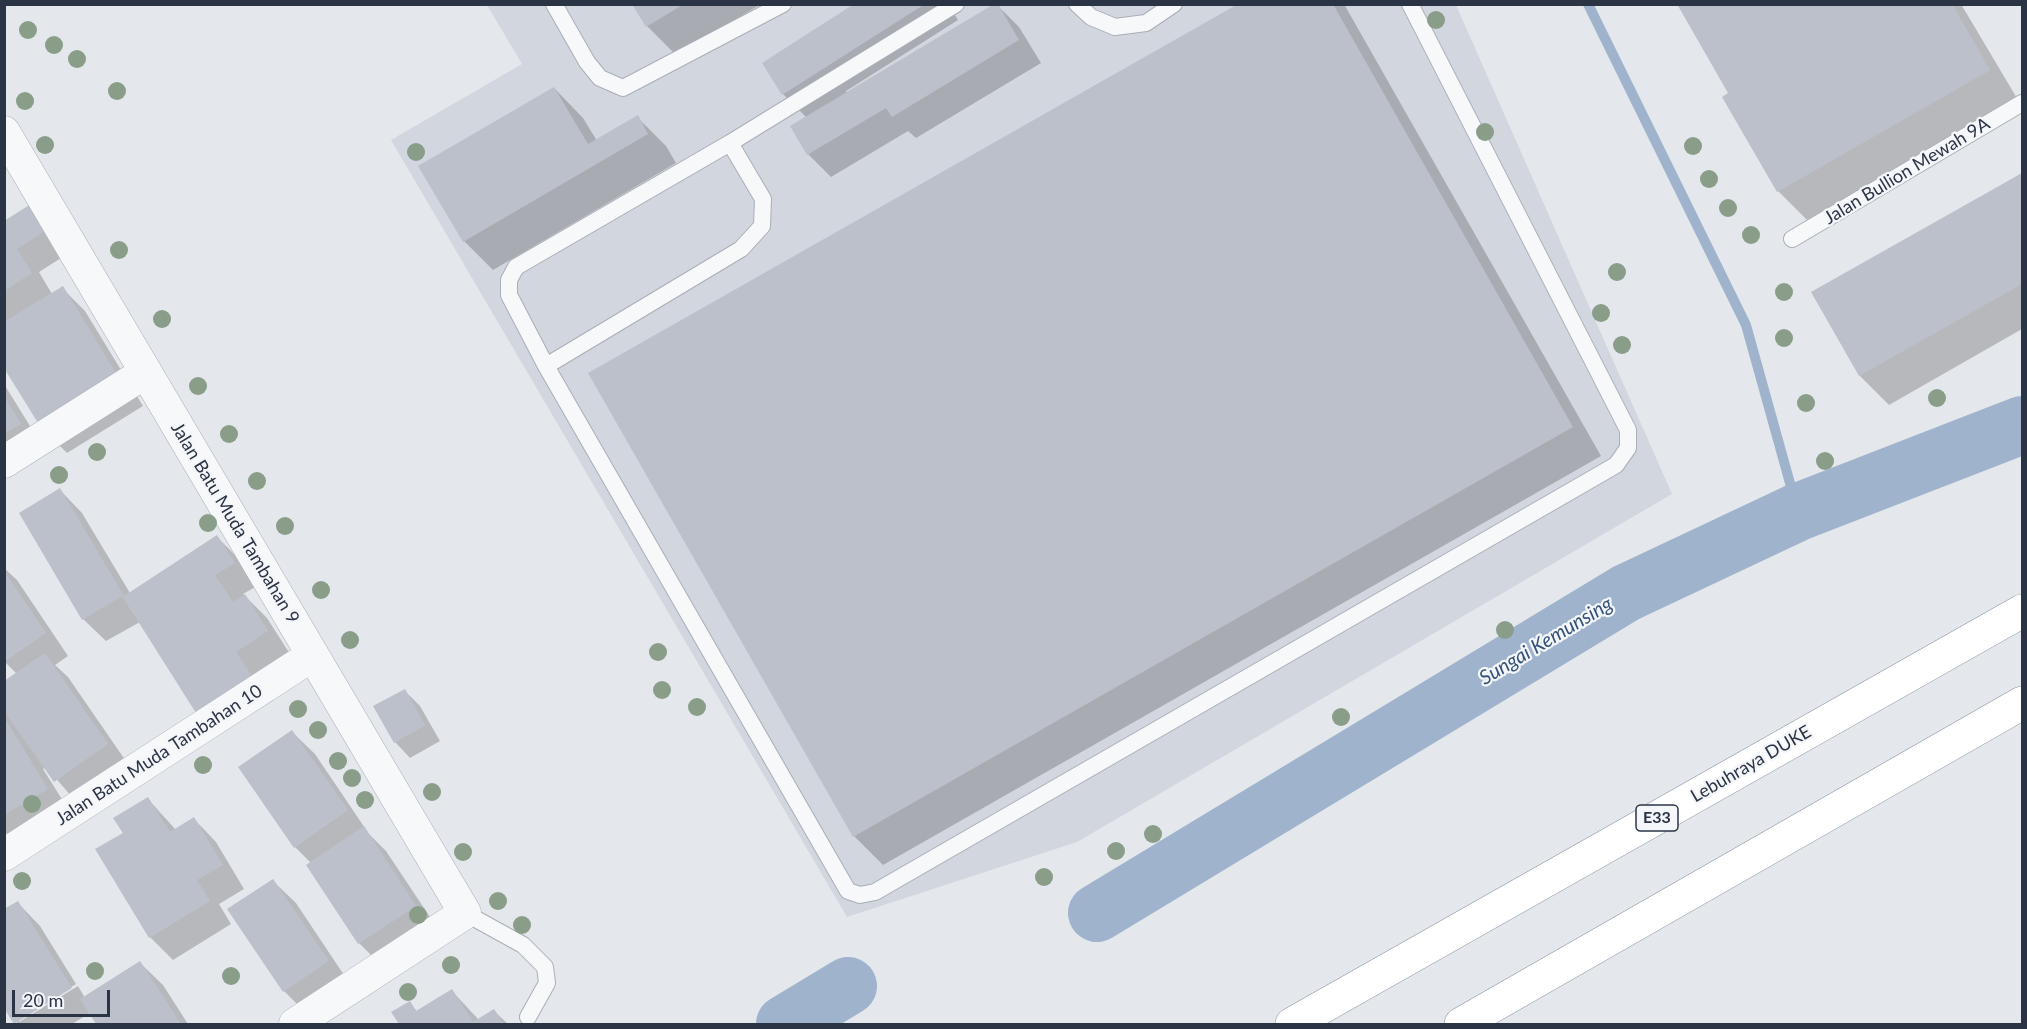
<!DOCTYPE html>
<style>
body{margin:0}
#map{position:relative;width:2027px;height:1029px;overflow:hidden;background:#e4e7ec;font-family:Lato,sans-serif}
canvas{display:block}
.frame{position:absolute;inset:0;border:6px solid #2b3445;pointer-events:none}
.scale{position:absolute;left:12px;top:990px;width:98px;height:27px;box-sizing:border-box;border:3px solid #2b3445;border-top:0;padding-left:8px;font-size:18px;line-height:21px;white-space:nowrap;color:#2b3445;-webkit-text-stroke:4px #f4f6f9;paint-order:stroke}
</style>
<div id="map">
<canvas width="2027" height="1029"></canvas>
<div class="frame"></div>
<div class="scale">20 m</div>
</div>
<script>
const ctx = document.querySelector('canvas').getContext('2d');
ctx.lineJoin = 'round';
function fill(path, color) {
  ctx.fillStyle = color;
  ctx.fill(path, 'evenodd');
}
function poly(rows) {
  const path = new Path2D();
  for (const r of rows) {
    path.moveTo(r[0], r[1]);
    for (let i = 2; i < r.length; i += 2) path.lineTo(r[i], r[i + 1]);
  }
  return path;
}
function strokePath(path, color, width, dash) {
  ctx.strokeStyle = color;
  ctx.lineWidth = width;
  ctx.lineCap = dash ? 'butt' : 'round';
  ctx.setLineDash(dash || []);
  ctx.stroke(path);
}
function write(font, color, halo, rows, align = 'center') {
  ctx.font = font + ' Lato,sans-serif';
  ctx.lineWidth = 4.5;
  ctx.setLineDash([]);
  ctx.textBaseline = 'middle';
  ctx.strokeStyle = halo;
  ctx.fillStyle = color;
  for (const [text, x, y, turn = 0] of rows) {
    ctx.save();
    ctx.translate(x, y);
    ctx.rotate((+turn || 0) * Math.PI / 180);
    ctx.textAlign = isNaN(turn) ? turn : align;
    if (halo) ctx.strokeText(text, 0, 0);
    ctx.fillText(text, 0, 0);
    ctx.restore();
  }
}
const built = poly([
 [487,5,1456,5,1672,494,1077,842,847,917,391,140,522,64]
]);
const shadow = poly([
 [634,4,761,4,676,55,647,26],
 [857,4,948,4,958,20,846,91,847,94,997,5,1019,27,1041,63,916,138,908,131,831,177,808,154,792,127,807,118,783,94],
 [1241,4,1344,4,1601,456,883,865,854,836],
 [1679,4,1961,4,2018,100,1807,220,1778,191,1724,98,1730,94],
 [554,88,583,118,597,141,637,117,666,146,676,163,493,270,464,241],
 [2022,174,2022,329,1889,405,1860,376,1813,293],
 [31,206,69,253,39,272,52,294,62,288,85,311,143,406,67,453,44,430,4,365,4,223],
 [4,384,43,447,4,471],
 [60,490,82,513,130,593,217,537,240,560,257,586,243,594,267,618,290,654,258,675,274,700,220,734,198,712,140,622,106,641,83,619],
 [4,568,17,580,68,656,55,665,68,677,130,767,78,804,46,767,43,769,70,812,17,843,4,831,4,682,17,674,4,661],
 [404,690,420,706,440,741,410,758,395,742],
 [292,732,315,754,369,834,386,851,438,929,382,966,359,943,311,863,295,847],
 [148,799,176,830,194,819,216,842,244,889,219,904,231,924,173,960,150,937],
 [273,881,296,903,350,984,307,1014,284,991],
 [18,903,40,926,76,984,19,1019,19,1022,78,986,85,998,140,963,163,985,188,1024,98,1024,90,1013,72,1024,17,1024],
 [452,991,479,1020,494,1011,508,1024,401,1024,393,1013,409,1003,418,1012]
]);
const stream = poly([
 [1588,4,1746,325,1798,512]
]);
const river = poly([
 [1097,913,1626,593,1798,512,2022,425],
 [785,1024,848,986]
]);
const building = poly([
 [632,4,684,4,646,27],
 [854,4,925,4,782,95,762,63],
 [994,4,998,4,1019,40,892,117,886,108,807,155,790,126],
 [1238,4,1333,4,1573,427,853,837,588,373],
 [1677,4,1952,4,1990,70,1777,192,1722,97,1728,93],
 [554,87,588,144,638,115,648,134,463,242,418,166],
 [2022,173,2022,284,1859,376,1811,292],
 [31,204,48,229,17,249,32,273,4,291,4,221],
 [63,286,122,383,43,431,4,368,4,322],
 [4,396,21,424,4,434],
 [60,488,124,596,217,535,235,563,215,575,233,602,245,594,268,631,236,652,252,676,196,713,122,596,82,620,19,513],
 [4,571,46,633,4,662],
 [45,653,108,744,54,782,4,711,4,681],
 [405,689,425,725,394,743,373,706],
 [4,717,48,789,4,815],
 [292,730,348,810,294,848,238,767],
 [148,797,170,832,194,817,223,865,197,880,210,901,149,938,95,849,123,833,113,818],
 [364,826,416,906,358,944,306,865],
 [273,879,329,961,283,992,227,909],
 [18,901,72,988,14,1024,4,1008,4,909],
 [140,961,181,1024,96,1024,80,999],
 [452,989,473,1022,494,1009,504,1024,399,1024,391,1012,410,1001,416,1011]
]);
const lane = poly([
 [554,4,587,62,600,78,623,88,783,4],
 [956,4,730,143,516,267,509,280,509,295,546,366,848,891,860,895,875,892,1616,465,1628,448,1628,430,1410,4],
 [1077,4,1091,17,1115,27,1146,23,1174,4],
 [1792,239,2022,103],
 [546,366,741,249,762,226,763,199,730,143],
 [465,913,523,945,545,967,547,983,528,1017]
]);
const street = poly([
 [4,132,465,913,295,1024],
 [4,462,146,372],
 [4,855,313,655]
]);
const highway = poly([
 [1292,1024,2022,611],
 [1461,1024,2022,703]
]);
const trees = [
 [1436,20],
 [28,30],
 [54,45],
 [77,59],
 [117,91],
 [25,101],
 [1485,132],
 [45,145],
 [1693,146],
 [416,152],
 [1709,179],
 [1728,208],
 [1751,235],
 [119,250],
 [1617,272],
 [1784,292],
 [1601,313],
 [162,319],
 [1784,338],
 [1622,345],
 [198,386],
 [1937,398],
 [1806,403],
 [229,434],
 [97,452],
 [1825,461],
 [59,475],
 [257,481],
 [208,523],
 [285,526],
 [321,590],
 [1505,630],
 [350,640],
 [658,652],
 [662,690],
 [697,707],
 [298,709],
 [1341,717],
 [318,730],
 [338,761],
 [203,765],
 [352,778],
 [432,792],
 [365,800],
 [32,804],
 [1153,834],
 [1116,851],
 [463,852],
 [1044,877],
 [22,881],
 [498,901],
 [418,915],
 [522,925],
 [451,965],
 [95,971],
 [231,976],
 [408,992]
];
const shields = [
 [1657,818,42]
];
const shieldNames = [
 ["E33",1657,818]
];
const streetNames = [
 ["Jalan Bullion Mewah 9A",1907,171,-31],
 ["Jalan Batu Muda Tambahan 9",235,523,59],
 ["Jalan Batu Muda Tambahan 10",159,755,-33],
 ["Lebuhraya DUKE",1751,764,-30]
];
const waterNames = [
 ["Sungai Kemunsing",1546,641,-31]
];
fill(built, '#d2d6de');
fill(shadow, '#0003');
strokePath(stream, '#9fb4cc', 10);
strokePath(river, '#9fb4cc', 58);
fill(building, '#bbc0ca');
strokePath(lane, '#a9aeb7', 18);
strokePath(street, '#a9aeb7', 33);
strokePath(highway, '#8b94a3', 34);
strokePath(lane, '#f7f8fa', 16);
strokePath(street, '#f7f8fa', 32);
strokePath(highway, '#fff', 33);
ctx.fillStyle = '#899d89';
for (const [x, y] of trees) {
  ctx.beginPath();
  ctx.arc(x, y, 9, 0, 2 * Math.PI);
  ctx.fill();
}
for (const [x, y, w] of shields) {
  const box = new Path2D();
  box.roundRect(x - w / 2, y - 13, w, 26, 4.5);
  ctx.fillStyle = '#f4f6f9';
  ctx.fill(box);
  strokePath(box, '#2b3445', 1.5);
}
write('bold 16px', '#2b3445', null, shieldNames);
write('18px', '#2b3445', '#f4f6f9', streetNames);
write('italic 20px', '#34527a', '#f4f6f9', waterNames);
</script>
